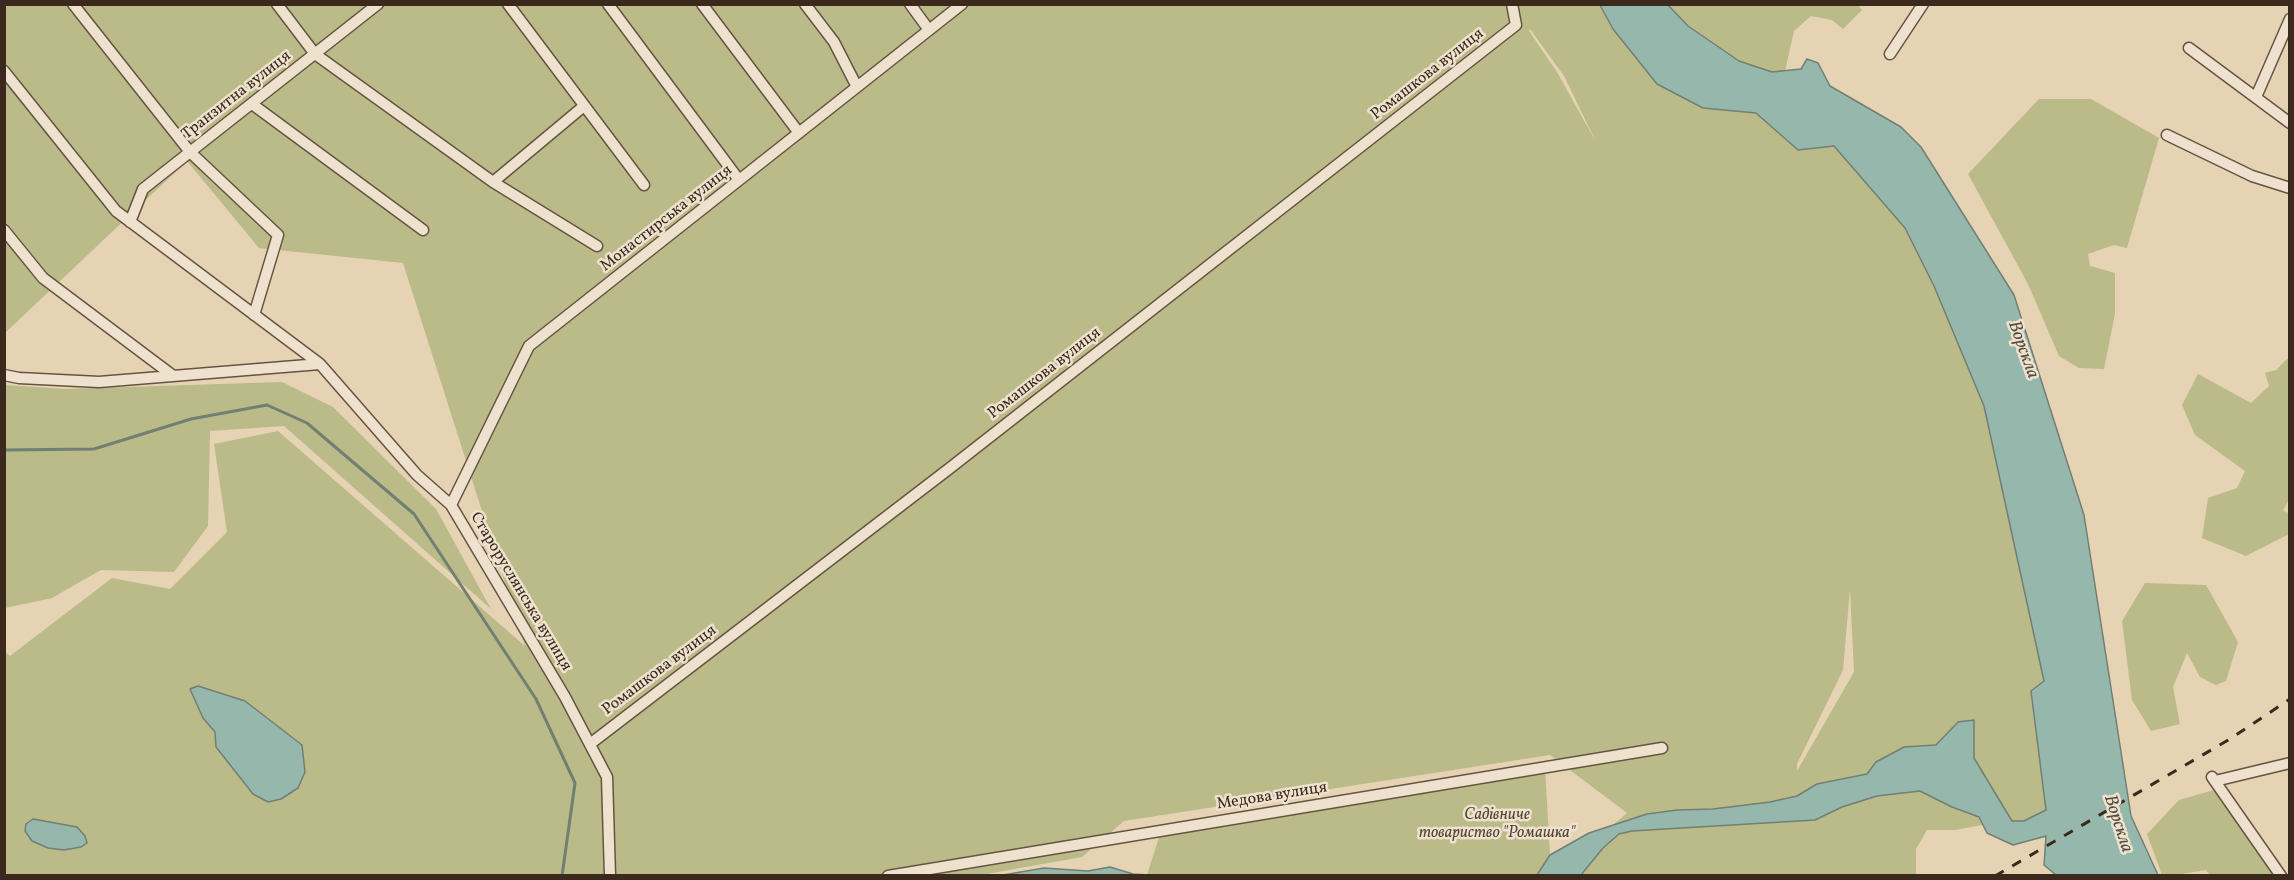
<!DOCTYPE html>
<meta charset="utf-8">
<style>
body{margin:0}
#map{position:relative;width:2294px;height:880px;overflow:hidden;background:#e5d3b4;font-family:Vollkorn,serif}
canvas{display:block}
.frame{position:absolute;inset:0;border:6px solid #3b291d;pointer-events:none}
</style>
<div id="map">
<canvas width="2294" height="880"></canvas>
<div class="frame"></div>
</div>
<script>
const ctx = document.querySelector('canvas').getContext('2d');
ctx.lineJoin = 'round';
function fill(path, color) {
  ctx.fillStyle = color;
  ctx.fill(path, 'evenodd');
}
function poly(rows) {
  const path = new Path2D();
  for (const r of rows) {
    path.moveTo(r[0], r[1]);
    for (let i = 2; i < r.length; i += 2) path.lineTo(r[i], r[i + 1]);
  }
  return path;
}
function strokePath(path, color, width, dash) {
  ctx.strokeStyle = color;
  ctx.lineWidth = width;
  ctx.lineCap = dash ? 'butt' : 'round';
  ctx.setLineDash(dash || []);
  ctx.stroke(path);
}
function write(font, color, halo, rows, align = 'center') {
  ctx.font = font + ' Vollkorn,serif';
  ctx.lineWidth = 5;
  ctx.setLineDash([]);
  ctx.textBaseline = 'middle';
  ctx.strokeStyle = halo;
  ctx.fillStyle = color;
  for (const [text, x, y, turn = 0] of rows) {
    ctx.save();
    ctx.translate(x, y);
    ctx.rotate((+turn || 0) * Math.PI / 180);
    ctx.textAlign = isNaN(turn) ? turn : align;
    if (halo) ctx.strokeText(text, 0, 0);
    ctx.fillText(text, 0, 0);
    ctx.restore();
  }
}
const green = poly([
 [1857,4,1862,10,1843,29,1832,20,1811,16,1794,31,1785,71,1772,72,1739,61,1688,26,1668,5],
 [5,5,1600,5,1613,29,1703,108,1756,113,1798,150,1834,146,1905,228,1934,286,1984,406,2044,682,2031,692,2046,810,2024,821,2012,822,1974,758,1974,721,1958,722,1936,745,1904,747,1876,762,1867,774,1817,784,1797,796,1770,802,1713,809,1677,810,1647,814,1613,825,1627,813,1550,755,1124,821,1082,857,981,875,5,875,5,652,10,656,112,578,170,589,227,532,214,444,278,431,525,646,403,263,259,248,187,161,5,333],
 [1530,29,1564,76,1596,142,1557,72,1529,31],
 [1850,589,1854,672,1797,771,1797,764,1843,670],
 [2039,99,2091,99,2159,138,2127,248,2114,245,2088,254,2090,266,2115,273,2115,314,2104,369,2079,368,2059,356,2028,284,1968,174],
 [2289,357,2290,497,2283,511,2289,513,2289,534,2246,556,2202,538,2208,498,2237,488,2245,471,2195,435,2182,405,2198,374,2251,403,2269,386,2265,373,2276,370],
 [282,382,333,407,436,509,491,609,284,426,210,431,208,526,174,572,101,570,52,598,5,608,5,385,65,389],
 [2145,583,2206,585,2238,642,2226,681,2216,685,2200,677,2187,653,2173,687,2180,724,2151,731,2132,700,2122,621],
 [1545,767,1550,855,1537,875,1147,875,1161,831],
 [2214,790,2274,875,2210,875,2206,870,2176,875,2162,875,2147,834,2179,800],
 [1920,791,1952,807,1979,817,1982,825,1955,830,1927,830,1916,849,1916,875,1581,876,1603,848,1619,834,1632,831,1815,820,1842,807,1877,796]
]);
const water = poly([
 [1600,5,1668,5,1688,26,1739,61,1772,72,1801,69,1807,59,1818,63,1830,86,1901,127,1921,147,2014,295,2084,515,2131,816,2158,875,2056,875,2044,865,2046,836,2013,845,1987,833,1979,817,1952,807,1920,791,1877,796,1842,807,1815,820,1632,831,1619,834,1603,848,1581,875,1537,875,1550,855,1589,833,1647,814,1677,810,1713,809,1770,802,1797,796,1817,784,1867,774,1876,762,1904,747,1936,745,1958,722,1974,720,1974,758,2012,821,2024,821,2046,810,2031,691,2044,681,1984,406,1934,286,1905,228,1834,146,1798,150,1756,113,1703,108,1657,84,1613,29,1600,5],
 [198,686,245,701,302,745,305,772,298,788,281,799,268,802,253,794,216,747,215,732,203,718,190,689,198,686],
 [33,819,77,827,85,836,87,843,81,847,64,850,48,848,32,841,25,831,26,824,33,819],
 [1110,867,1133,874,1149,875,1003,875,1044,868,1088,871,1110,867]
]);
const stream = poly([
 [4,450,94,449,191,419,267,405,307,423,414,514,536,699,575,783,562,876]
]);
const minor = poly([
 [73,4,190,152,278,235,254,315],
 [277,4,315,54,493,182,597,246],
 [508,4,644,185],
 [608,4,739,180],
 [702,4,799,133],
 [805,4,834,42,857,87],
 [910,4,929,30],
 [2189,48,2290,123],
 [1890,54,1923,4],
 [4,71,116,211,320,364],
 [2256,97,2290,19],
 [252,104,423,230],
 [2167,135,2252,176,2290,188],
 [493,182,584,106],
 [130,222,143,189,378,4],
 [4,230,43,278,172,375],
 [4,375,19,378,99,382,320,364,417,475,451,505,565,697,607,777,610,876],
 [451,505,529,346,962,4],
 [590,744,950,468,1516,25,1512,4],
 [2212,777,2281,876],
 [2215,781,2290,763],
 [888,876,1662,748]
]);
const rail = poly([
 [1995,876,2230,739,2290,699]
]);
const streetNames = [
 ["Ромашкова вулиця",1428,75,-38],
 ["Транзитна вулиця",237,96,-38],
 ["Монастирська вулиця",667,219,-38],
 ["Ромашкова вулиця",1045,374,-38],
 ["Староруслянська вулиця",520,592,59],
 ["Ромашкова вулиця",660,671,-37],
 ["Медова вулиця",1272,797,-9]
];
const parkNames = [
 ["Садівниче",1497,816],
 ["товариство \"Ромашка\"",1497,834]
];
const waterNames = [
 ["Ворскла",2022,350,70],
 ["Ворскла",2117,824,72]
];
fill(green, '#bbba89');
fill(water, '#96b8ac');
strokePath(water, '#727f73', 1.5);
strokePath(stream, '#727f73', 3);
strokePath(minor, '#665443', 13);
strokePath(minor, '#eee2ce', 10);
strokePath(rail, '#3b291d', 3, [10, 10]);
write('16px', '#3b291d', '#eee2ce', streetNames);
write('italic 16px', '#554633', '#eee2ce', parkNames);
write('italic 18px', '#524d41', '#eee2ce', waterNames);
</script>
